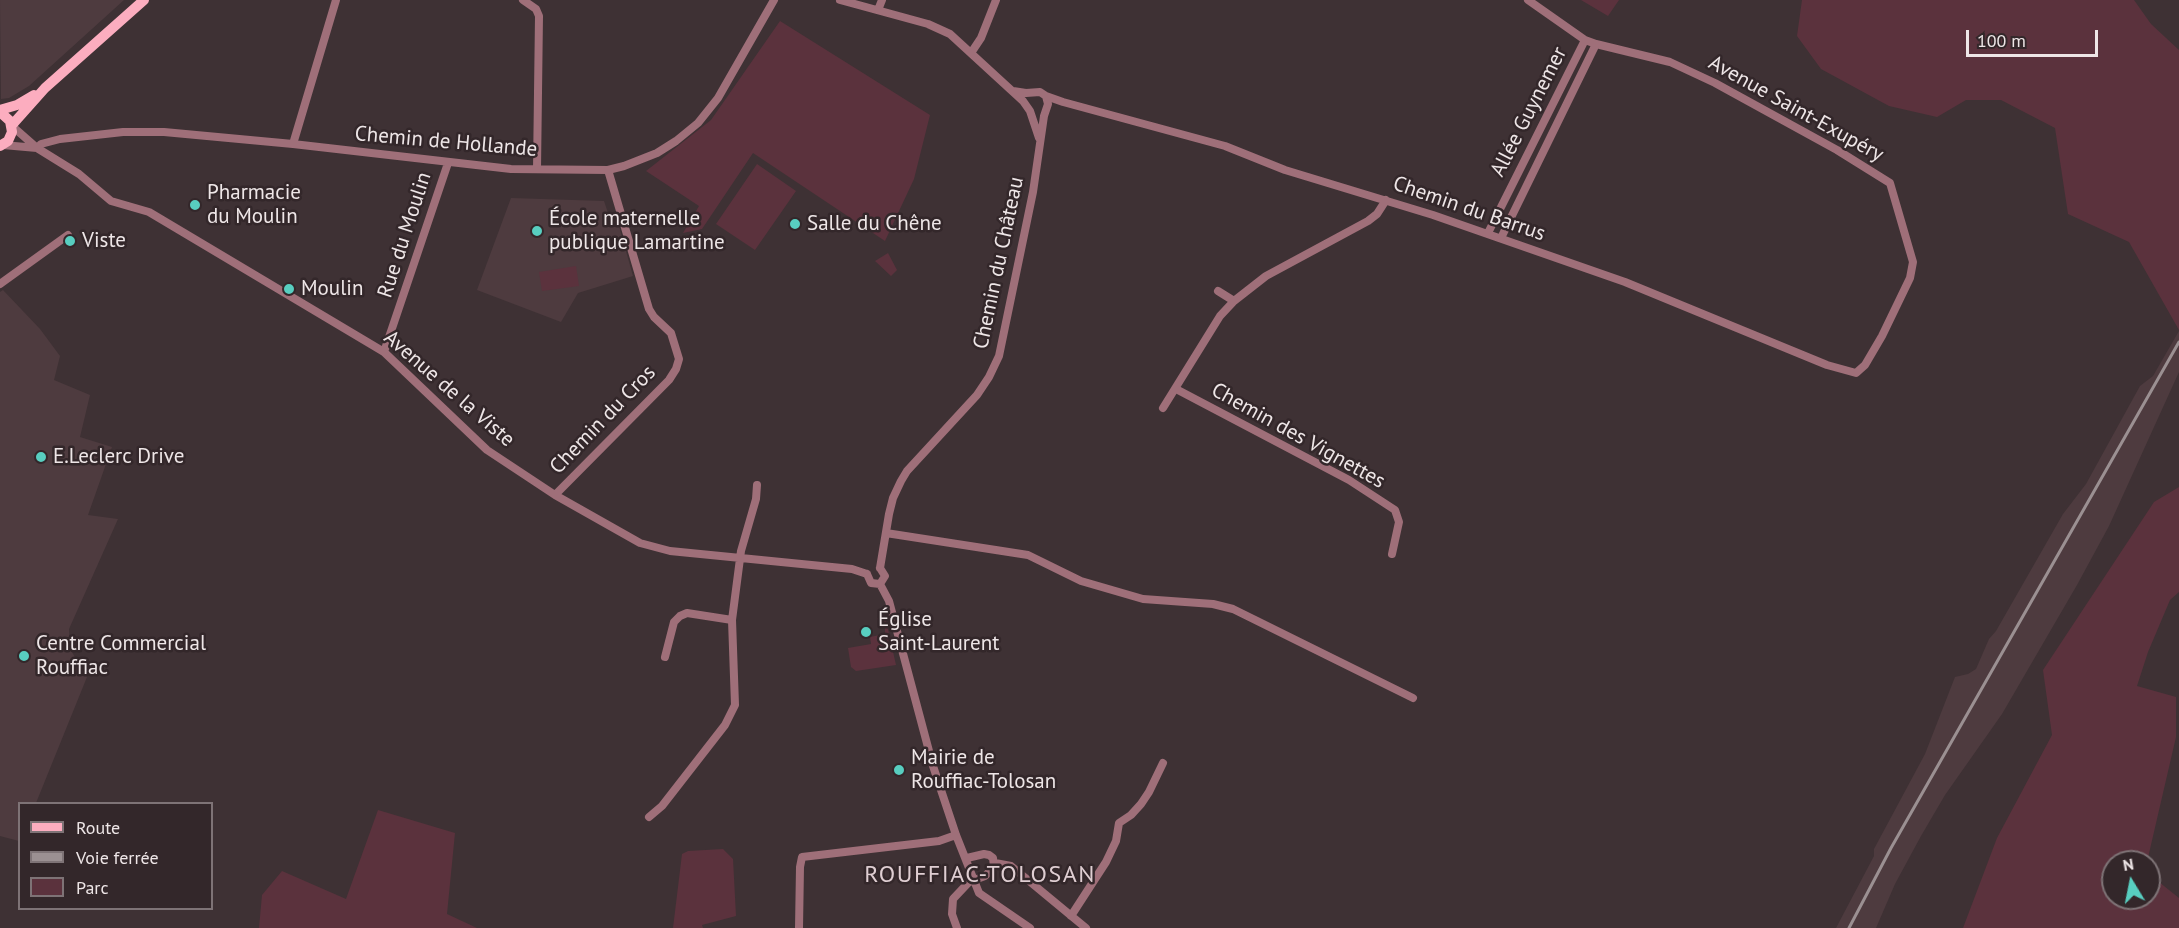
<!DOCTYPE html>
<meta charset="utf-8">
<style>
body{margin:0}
#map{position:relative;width:2179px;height:928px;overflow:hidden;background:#3e3134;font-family:"PT Sans",sans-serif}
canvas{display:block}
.legend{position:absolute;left:18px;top:802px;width:195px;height:108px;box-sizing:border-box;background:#33272a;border:2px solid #7e7376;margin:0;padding:8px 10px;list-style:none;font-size:18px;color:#eee6e7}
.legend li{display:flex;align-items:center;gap:12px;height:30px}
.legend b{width:30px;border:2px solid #7e7376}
.north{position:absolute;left:2101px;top:850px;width:60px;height:60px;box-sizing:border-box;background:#33272a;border:2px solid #7e7376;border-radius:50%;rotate:350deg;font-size:16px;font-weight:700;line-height:24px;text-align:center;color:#eee6e7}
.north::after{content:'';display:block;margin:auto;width:21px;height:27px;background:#58cec0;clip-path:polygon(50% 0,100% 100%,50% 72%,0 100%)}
.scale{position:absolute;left:1966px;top:30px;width:132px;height:27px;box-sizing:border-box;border:3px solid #eee6e7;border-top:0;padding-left:8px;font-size:18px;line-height:21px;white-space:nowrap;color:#eee6e7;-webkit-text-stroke:4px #33272a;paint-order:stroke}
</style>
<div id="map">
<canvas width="2179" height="928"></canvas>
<ul class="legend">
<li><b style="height:8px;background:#fcadbf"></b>Route</li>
<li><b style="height:8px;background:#9b9092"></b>Voie ferrée</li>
<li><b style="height:16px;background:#5b323d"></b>Parc</li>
</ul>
<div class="north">N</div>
<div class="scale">100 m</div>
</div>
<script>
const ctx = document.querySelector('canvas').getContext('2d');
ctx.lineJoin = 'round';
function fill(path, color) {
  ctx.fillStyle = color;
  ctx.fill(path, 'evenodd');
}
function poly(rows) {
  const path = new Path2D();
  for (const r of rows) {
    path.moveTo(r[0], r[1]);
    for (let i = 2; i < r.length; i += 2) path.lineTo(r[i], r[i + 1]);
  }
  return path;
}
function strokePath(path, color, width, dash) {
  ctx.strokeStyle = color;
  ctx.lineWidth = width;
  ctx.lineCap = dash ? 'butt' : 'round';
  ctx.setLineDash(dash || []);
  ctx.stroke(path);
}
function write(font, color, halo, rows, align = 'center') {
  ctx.font = font + ' "PT Sans",sans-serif';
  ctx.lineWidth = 5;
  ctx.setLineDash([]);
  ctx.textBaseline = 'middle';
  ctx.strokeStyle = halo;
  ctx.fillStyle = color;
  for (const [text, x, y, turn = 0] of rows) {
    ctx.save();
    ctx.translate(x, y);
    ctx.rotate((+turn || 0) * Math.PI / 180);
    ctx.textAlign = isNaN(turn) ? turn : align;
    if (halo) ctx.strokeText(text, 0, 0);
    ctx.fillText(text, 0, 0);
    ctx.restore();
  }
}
const built = poly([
 [0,0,124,0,29,86,9,98,1,99],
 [511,198,604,201,608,213,615,212,633,276,578,293,561,322,477,290],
 [3,290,40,329,60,356,54,380,90,395,80,437,112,447,88,515,118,519,69,629,70,649,87,677,36,803,20,804,19,841,0,836,0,292],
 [2179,331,2179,372,2109,526,2077,585,2002,714,1945,795,1921,836,1895,884,1876,928,1836,928,1874,856,1874,849,1925,754,1955,677,1968,674,1976,669,1989,639,1996,631,2063,514,2086,484,2140,386,2153,376]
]);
const green = poly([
 [1581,0,1619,0,1608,16],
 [1802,0,2134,0,2151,24,2179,50,2179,330,2129,242,2068,214,2055,128,2001,100,1966,100,1937,117,1889,106,1821,69,1797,36],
 [780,21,930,115,914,179,885,241,753,153,702,229,683,233,699,206,646,171,711,120],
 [757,164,796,191,755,250,716,224],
 [888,253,897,270,891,276,875,261],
 [576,266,579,286,542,291,539,272],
 [2179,487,2179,592,2170,600,2148,652,2137,686,2176,697,2176,737,2147,862,2113,862,2113,898,2149,898,2149,874,2179,898,2179,928,1963,928,1997,838,2052,735,2043,670,2154,502],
 [885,616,896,665,856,671,851,667,848,648,871,644,870,637,885,634,885,623,878,621,877,618],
 [378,810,455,833,447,914,477,928,259,928,262,895,282,871,346,899],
 [723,849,733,859,736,916,702,925,703,928,673,928,682,854,688,851]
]);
const minor = poly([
 [523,0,536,9,539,16,537,169],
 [840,0,928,24,950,34,1023,101,1030,111,1039,138],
 [878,10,882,0],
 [971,53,981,38,996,0],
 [1046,96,1063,102,1225,146,1285,170,1433,215,1625,282,1827,365,1856,373,1865,365,1882,336,1910,278,1913,262,1890,183,1837,150,1715,83,1670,62,1596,44,1585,40,1528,0],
 [12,126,37,148,79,174,111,201,149,212,384,352,487,450,555,495,640,543,670,551,852,569,867,574],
 [293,144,336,0],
 [3,145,37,148],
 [37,148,41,144,60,139,123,132,164,132,293,144,511,169,608,170,624,166,657,153,676,141,698,123,718,98,774,0],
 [1488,233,1585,40],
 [1501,238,1596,44],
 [0,284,68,235],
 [1234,301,1266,276,1368,221,1377,214,1386,200],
 [384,352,448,163],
 [1176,389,1349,480,1395,510,1399,522,1392,554],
 [1163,408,1220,316,1234,301,1218,291],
 [555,495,669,380,676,369,679,359,671,333,654,317,649,309,608,170],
 [886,533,1028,555,1081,581,1143,599,1213,604,1233,609,1413,698],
 [880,568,889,514,893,498,901,481,907,471,977,395,989,377,999,356,1033,192,1044,116,1048,104,1046,96,1040,92,1026,93,1013,91],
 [880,568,885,576,880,584],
 [867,574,871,583,880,584],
 [880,584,889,601,933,766,956,835,979,893,1030,928],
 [665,657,674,622,680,616,687,613,732,620],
 [649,817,662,806,725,725,735,705,732,620,741,551,756,499,757,485],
 [995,863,1011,866,1086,928],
 [1071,916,1106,862,1116,841,1119,823,1131,815,1141,804,1149,792,1163,763],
 [799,928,800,867,802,857,939,841,956,835],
 [957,928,952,914,953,899,969,882,985,876,994,867,993,858,989,855,984,854,967,858]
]);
const major = poly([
 [0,110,17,105,34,95],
 [0,112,10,121,12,132,8,141,0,146],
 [12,125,45,88,144,0]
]);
const rail = poly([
 [1849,928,1891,848,2179,342]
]);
const markers = [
 [195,205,6,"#58cec0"],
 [795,224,6,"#58cec0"],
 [537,231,6,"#58cec0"],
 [70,241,6,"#58cec0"],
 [289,289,6,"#58cec0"],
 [41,457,6,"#58cec0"],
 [866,632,6,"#58cec0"],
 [24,656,6,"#58cec0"],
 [899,770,6,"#58cec0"]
];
const streetNames = [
 ["Avenue Saint-Exupéry",1796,109,29],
 ["Allée Guynemer",1529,112,-63],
 ["Chemin de Hollande",446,142,5],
 ["Chemin du Barrus",1469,209,19],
 ["Rue du Moulin",405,235,-72],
 ["Chemin du Château",999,263,-78],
 ["Avenue de la Viste",449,389,41],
 ["Chemin du Cros",603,420,-46],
 ["Chemin des Vignettes",1298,436,29]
];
const poiNames = [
 ["Pharmacie",207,193],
 ["du Moulin",207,217],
 ["École maternelle",549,219],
 ["publique Lamartine",549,243],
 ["Salle du Chêne",807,224],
 ["Viste",82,241],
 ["Moulin",301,289],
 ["E.Leclerc Drive",53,457],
 ["Église",878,620],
 ["Saint-Laurent",878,644],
 ["Centre Commercial",36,644],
 ["Rouffiac",36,668],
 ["Mairie de",911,758],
 ["Rouffiac-Tolosan",911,782]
];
const quarterNames = [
 ["ROUFFIAC-TOLOSAN",980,875]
];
fill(built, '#4e3b3f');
fill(green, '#5b323d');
strokePath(minor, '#9f6f79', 8);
strokePath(major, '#fcadbf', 10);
strokePath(rail, '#9b9092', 3);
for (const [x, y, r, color] of markers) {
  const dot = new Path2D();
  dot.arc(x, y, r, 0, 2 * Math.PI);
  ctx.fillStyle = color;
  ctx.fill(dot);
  strokePath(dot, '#33272a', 2);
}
write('21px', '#eee6e7', '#33272a', streetNames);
write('21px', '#eee6e7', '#33272a', poiNames, 'left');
ctx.letterSpacing = '1.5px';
write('24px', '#dfced2', '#33272a', quarterNames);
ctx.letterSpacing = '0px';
</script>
